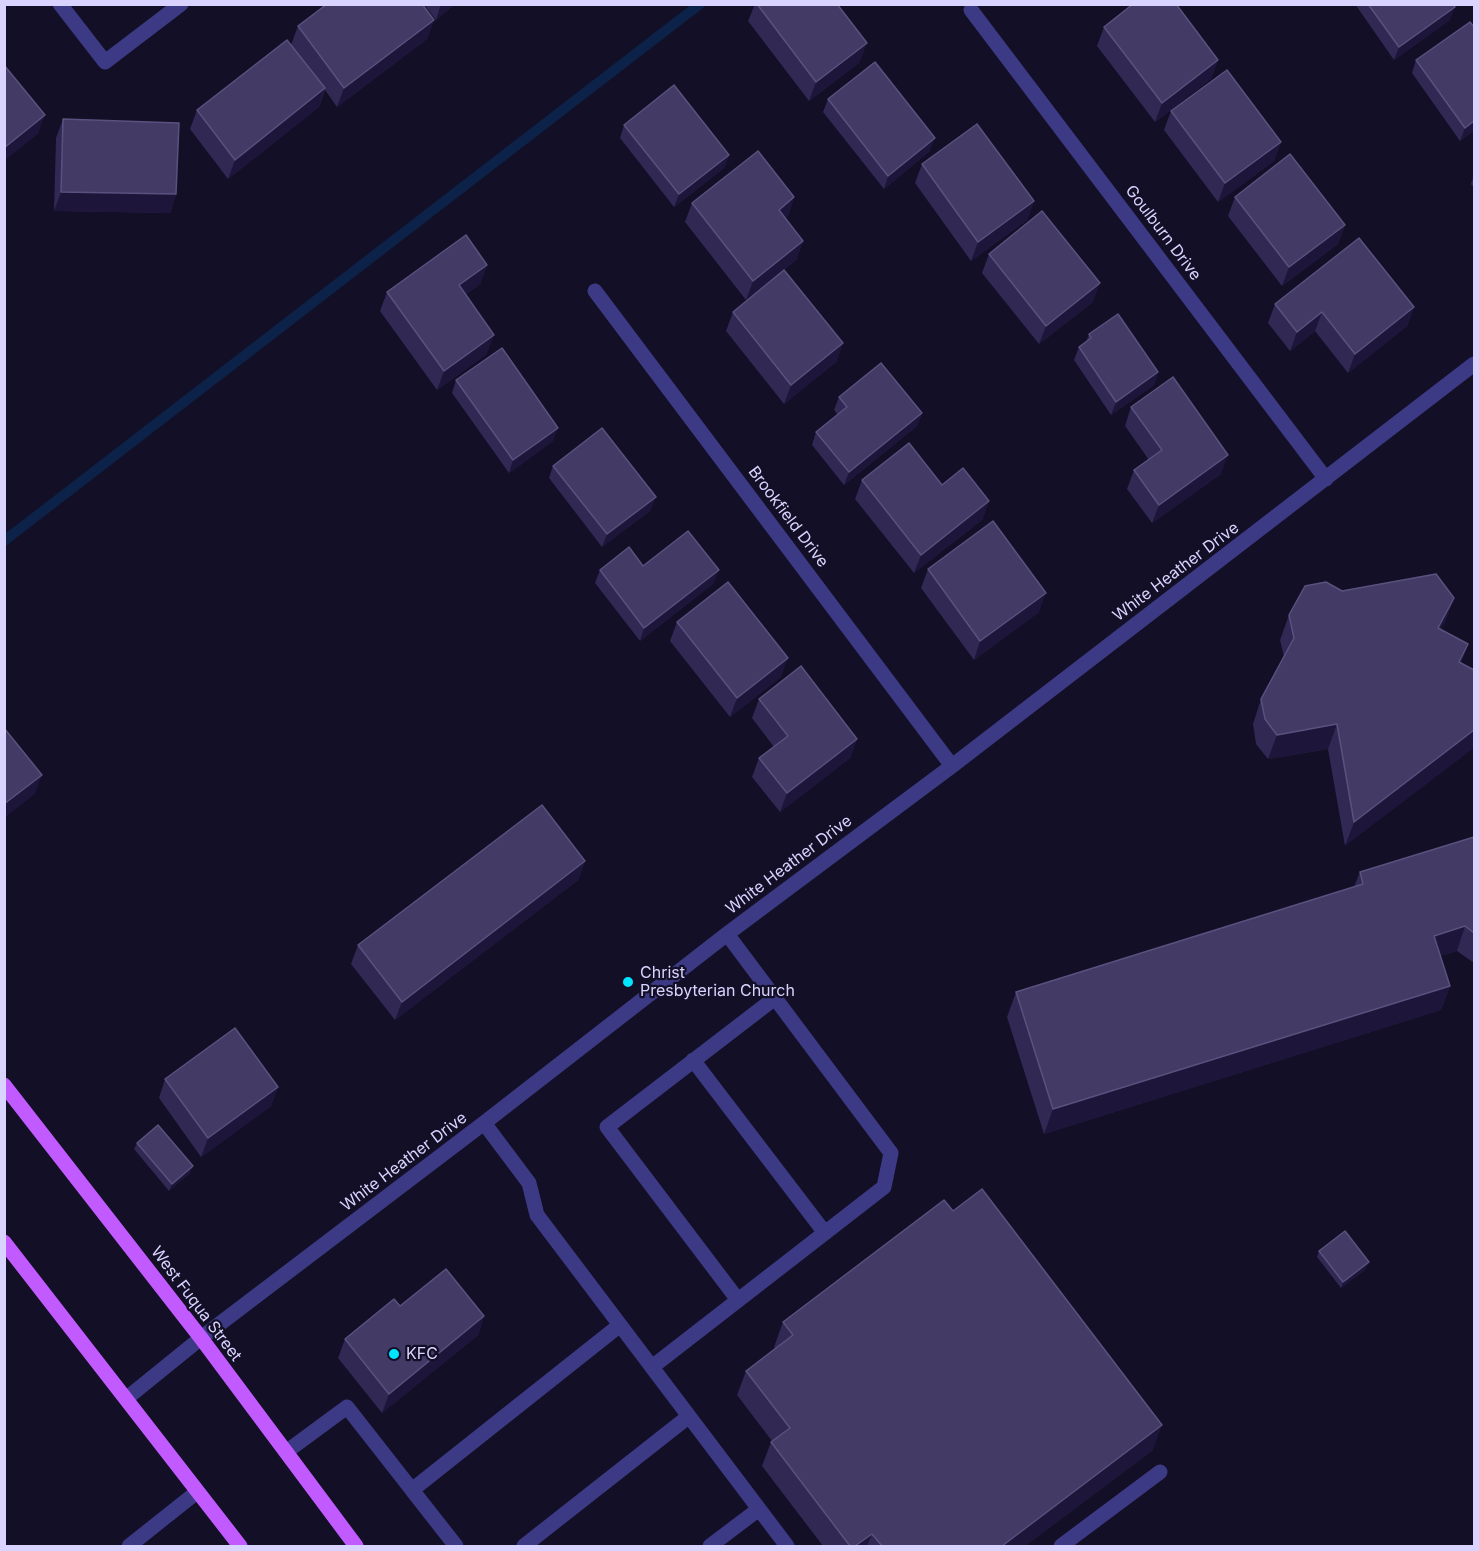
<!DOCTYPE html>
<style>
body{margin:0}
#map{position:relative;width:1479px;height:1551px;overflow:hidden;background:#130f26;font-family:Inter,sans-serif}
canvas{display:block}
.frame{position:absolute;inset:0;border:6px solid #d9d4ff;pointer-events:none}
</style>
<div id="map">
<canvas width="1479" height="1551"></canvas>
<div class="frame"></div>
</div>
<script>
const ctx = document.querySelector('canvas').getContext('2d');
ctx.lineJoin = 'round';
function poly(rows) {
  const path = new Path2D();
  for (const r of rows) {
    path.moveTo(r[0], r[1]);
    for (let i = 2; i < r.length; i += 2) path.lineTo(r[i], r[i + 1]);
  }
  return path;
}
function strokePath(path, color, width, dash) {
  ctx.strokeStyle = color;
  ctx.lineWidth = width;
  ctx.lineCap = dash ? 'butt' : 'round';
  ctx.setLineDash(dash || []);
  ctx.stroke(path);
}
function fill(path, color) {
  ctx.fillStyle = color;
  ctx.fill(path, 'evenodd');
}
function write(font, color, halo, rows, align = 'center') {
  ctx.font = font + ' Inter,sans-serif';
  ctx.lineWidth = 4.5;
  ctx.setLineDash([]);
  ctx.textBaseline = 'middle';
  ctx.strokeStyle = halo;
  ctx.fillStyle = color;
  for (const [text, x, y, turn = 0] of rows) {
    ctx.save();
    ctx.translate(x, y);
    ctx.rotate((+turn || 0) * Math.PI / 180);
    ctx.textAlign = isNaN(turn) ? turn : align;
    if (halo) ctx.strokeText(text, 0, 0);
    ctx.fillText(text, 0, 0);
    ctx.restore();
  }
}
const stream = poly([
 [4,541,700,4]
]);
const minor = poly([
 [60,4,105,62,181,4],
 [971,10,1326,479],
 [595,291,952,766],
 [693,1060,825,1233],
 [484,1123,529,1183,537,1215,787,1546],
 [738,1300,607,1127,775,998],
 [652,1367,884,1187,891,1153,727,934],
 [127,1398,201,1338,484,1123,727,934,952,766,1474,364],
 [286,1452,347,1407,412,1490],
 [129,1546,197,1492],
 [456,1546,412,1490,620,1325],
 [524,1546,688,1417],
 [710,1546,759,1509],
 [1061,1546,1160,1472]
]);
const major = poly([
 [4,1085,201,1338,356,1546],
 [4,1242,240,1546]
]);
const wall = poly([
 [424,4,455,4,436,20],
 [755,4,837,4,860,62,809,101,748,21],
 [1355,4,1453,4,1450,20,1394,60],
 [434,20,427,39,337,107,325,90,319,107,228,179,190,129,197,110,291,45,298,26],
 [1104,27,1218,60,1211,79,1155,122,1097,46],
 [1416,60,1474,131,1460,141,1412,73],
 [828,99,930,151,884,189,823,112],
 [1171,111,1281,142,1274,161,1218,202,1164,130],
 [63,119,176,194,170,213,54,211,56,138],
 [624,125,729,155,724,168,674,207,620,138],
 [922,164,1034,201,1027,220,971,261,915,183],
 [1474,175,1474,188,1471,184],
 [794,197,788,216,785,218,803,241,796,260,746,300,685,222,692,203],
 [1235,197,1345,225,1338,244,1282,286,1228,216],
 [989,254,1093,302,1039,344,982,273],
 [487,265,480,284,465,295,487,354,437,390,380,311,387,292],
 [1275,304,1414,307,1407,326,1348,373,1315,331,1290,351,1268,323],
 [733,312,843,343,836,362,784,404,726,331],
 [1089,334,1158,372,1154,385,1111,415,1074,360,1079,347,1086,342],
 [456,380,553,441,509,473,452,393],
 [839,397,922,413,917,426,844,485,812,445,816,432,838,415,834,410],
 [1131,407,1221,474,1152,523,1127,489,1134,470,1149,460,1125,426],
 [553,466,651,510,602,547,549,478],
 [862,480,942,485,989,501,982,520,914,573,855,499],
 [643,566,714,583,640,641,595,583,600,570],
 [928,569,1039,612,974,660,921,588],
 [1342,591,1454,598,1445,622,1441,629,1468,644,1461,663,1345,846,1328,749,1268,759,1256,744,1253,724,1261,699,1284,657,1280,640,1289,615],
 [677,622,781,677,730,717,670,641],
 [759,699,857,739,850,758,780,812,752,777,759,758,774,747,752,718],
 [1474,837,1474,963,1457,951,1440,956,1450,986,1441,1010,1044,1134,1007,1017,1016,992,1354,887,1360,872],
 [585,861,578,880,395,1020,351,964,358,945],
 [165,1079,278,1087,271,1106,201,1157,159,1098],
 [137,1143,190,1173,169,1191,134,1149],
 [953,1211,1153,1450,1025,1546,823,1546,762,1466,771,1442,772,1441,737,1395,746,1371,775,1348,774,1347,783,1322],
 [1319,1251,1366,1269,1341,1288,1317,1257],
 [400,1306,484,1316,478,1335,382,1413,338,1358,345,1339]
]);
const shadedWall = poly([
 [441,4,455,4,436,20],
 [1455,7,1450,20,1394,60,1399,47],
 [434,20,427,39,337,107,344,88],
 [867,43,860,62,809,101,816,82],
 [1218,60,1211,79,1155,122,1162,103],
 [325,88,319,107,228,179,235,160],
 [45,115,38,134,4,161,4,148],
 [1474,121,1474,131,1460,141,1465,128],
 [935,138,930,151,884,189,888,176],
 [1281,142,1274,161,1218,202,1225,183],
 [729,155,724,168,674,207,679,194],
 [61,192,176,194,170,213,54,211],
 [794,197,788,216,772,229,779,210],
 [1034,201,1027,220,971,261,978,242],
 [1345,225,1338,244,1282,286,1289,267],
 [803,241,796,260,746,300,753,281],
 [487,265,480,284,452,304,459,285],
 [1100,283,1093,302,1039,344,1046,326],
 [1414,307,1407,326,1348,373,1355,354],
 [1322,312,1315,331,1290,351,1297,332],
 [494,335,487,354,437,390,444,371],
 [843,343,836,362,784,404,791,385],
 [1158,372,1154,385,1111,415,1116,402],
 [922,413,917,426,844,485,849,472],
 [558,428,553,441,509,473,513,460],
 [1228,455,1221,474,1152,523,1159,505],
 [656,497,651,510,602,547,607,534],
 [989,501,982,520,914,573,921,555],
 [719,570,714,583,640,641,644,628],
 [1046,593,1039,612,974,660,980,641],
 [1454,598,1445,622,1429,652,1438,628],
 [1468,644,1459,668,1459,662],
 [788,658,781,677,730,717,737,698],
 [1337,724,1328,749,1268,759,1277,735],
 [1474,730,1474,748,1345,846,1354,822],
 [857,739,850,758,780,812,787,793],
 [42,775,35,794,4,818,4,804],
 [585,861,578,880,395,1020,402,1002],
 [1465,926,1457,951,1425,961,1434,936],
 [1450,986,1441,1010,1044,1134,1053,1109],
 [278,1087,271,1106,201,1157,208,1138],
 [193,1166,190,1173,169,1191,172,1184],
 [1369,1262,1366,1269,1341,1288,1343,1282],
 [484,1316,478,1335,382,1413,389,1394],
 [1162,1425,1153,1450,1025,1546,1002,1546],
 [872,1534,867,1546,855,1546]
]);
const building = poly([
 [327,4,422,4,434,20,344,88,298,26,327,4],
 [757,4,837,4,867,43,816,82,757,4],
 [1133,4,1176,4,1218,60,1162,103,1104,27,1133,4],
 [1368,4,1453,4,1455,7,1399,47,1368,4],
 [1470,22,1474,27,1474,121,1465,128,1416,60,1470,22],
 [287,40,325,88,235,160,197,110,287,40],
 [875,62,935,138,888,176,828,99,875,62],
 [4,65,45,115,4,148,4,65],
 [1227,70,1281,142,1225,183,1171,111,1227,70],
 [674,85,729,155,679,194,624,125,674,85],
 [63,119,179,123,176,194,61,192,63,119],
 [977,124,1034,201,978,242,922,164,977,124],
 [758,151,794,197,779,210,803,241,753,281,692,203,758,151],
 [1290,154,1345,225,1289,267,1235,197,1290,154],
 [1042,211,1100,283,1046,326,989,254,1042,211],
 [466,235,487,265,459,285,494,335,444,371,387,292,466,235],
 [1359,238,1414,307,1355,354,1322,312,1297,332,1275,304,1359,238],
 [784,270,843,343,791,385,733,312,784,270],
 [1118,314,1158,372,1116,402,1079,347,1091,338,1089,334,1118,314],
 [502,348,558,428,513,460,456,380,502,348],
 [881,363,922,413,849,472,816,432,847,407,839,397,881,363],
 [1173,377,1228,455,1159,505,1134,470,1162,450,1131,407,1173,377],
 [602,428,656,497,607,534,553,466,602,428],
 [909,443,942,485,963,468,989,501,921,555,862,480,909,443],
 [993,521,1046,593,980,641,928,569,993,521],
 [688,531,719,570,644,628,600,570,629,547,643,566,688,531],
 [1436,574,1454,598,1438,628,1468,644,1459,662,1474,670,1474,730,1354,822,1337,724,1277,735,1265,719,1261,699,1294,638,1289,615,1305,586,1326,582,1342,591,1436,574],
 [728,582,788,658,737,698,677,622,728,582],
 [801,666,857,739,787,793,759,758,788,736,759,699,801,666],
 [4,728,42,775,4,804,4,728],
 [542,805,585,861,402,1002,358,945,542,805],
 [1474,837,1474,933,1465,926,1434,936,1450,986,1053,1109,1016,992,1363,884,1360,872,1474,837],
 [235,1028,278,1087,208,1138,165,1079,235,1028],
 [158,1125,193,1166,172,1184,137,1143,158,1125],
 [982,1189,1162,1425,1002,1546,882,1546,872,1534,855,1546,850,1546,771,1442,790,1428,746,1371,793,1335,783,1322,944,1200,953,1211,982,1189],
 [1345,1231,1369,1262,1343,1282,1319,1251,1345,1231],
 [446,1269,484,1316,389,1394,345,1339,394,1299,400,1306,446,1269]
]);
const markers = [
 [628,982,6,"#00e5ff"],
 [394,1354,6,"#00e5ff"]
];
const streetNames = [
 ["Goulburn Drive",1163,233,53],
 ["Brookfield Drive",788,517,53],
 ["White Heather Drive",1176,572,-37],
 ["White Heather Drive",789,865,-37],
 ["White Heather Drive",404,1162,-37],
 ["West Fuqua Street",196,1304,53]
];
const poiNames = [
 ["Christ",640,973],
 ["Presbyterian Church",640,991],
 ["KFC",406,1354]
];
strokePath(stream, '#0c2248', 10);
strokePath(minor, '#3d3a85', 15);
strokePath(major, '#c25bff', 15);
fill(wall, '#312854');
fill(shadedWall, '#1d163a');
fill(building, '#433a66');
strokePath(building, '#5a527e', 1.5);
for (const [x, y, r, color] of markers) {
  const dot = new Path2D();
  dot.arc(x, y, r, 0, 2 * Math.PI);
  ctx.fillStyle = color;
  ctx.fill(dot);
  strokePath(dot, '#130f26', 2);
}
write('16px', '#d9d4ff', '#130f26', streetNames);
write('16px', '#d9d4ff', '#130f26', poiNames, 'left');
</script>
